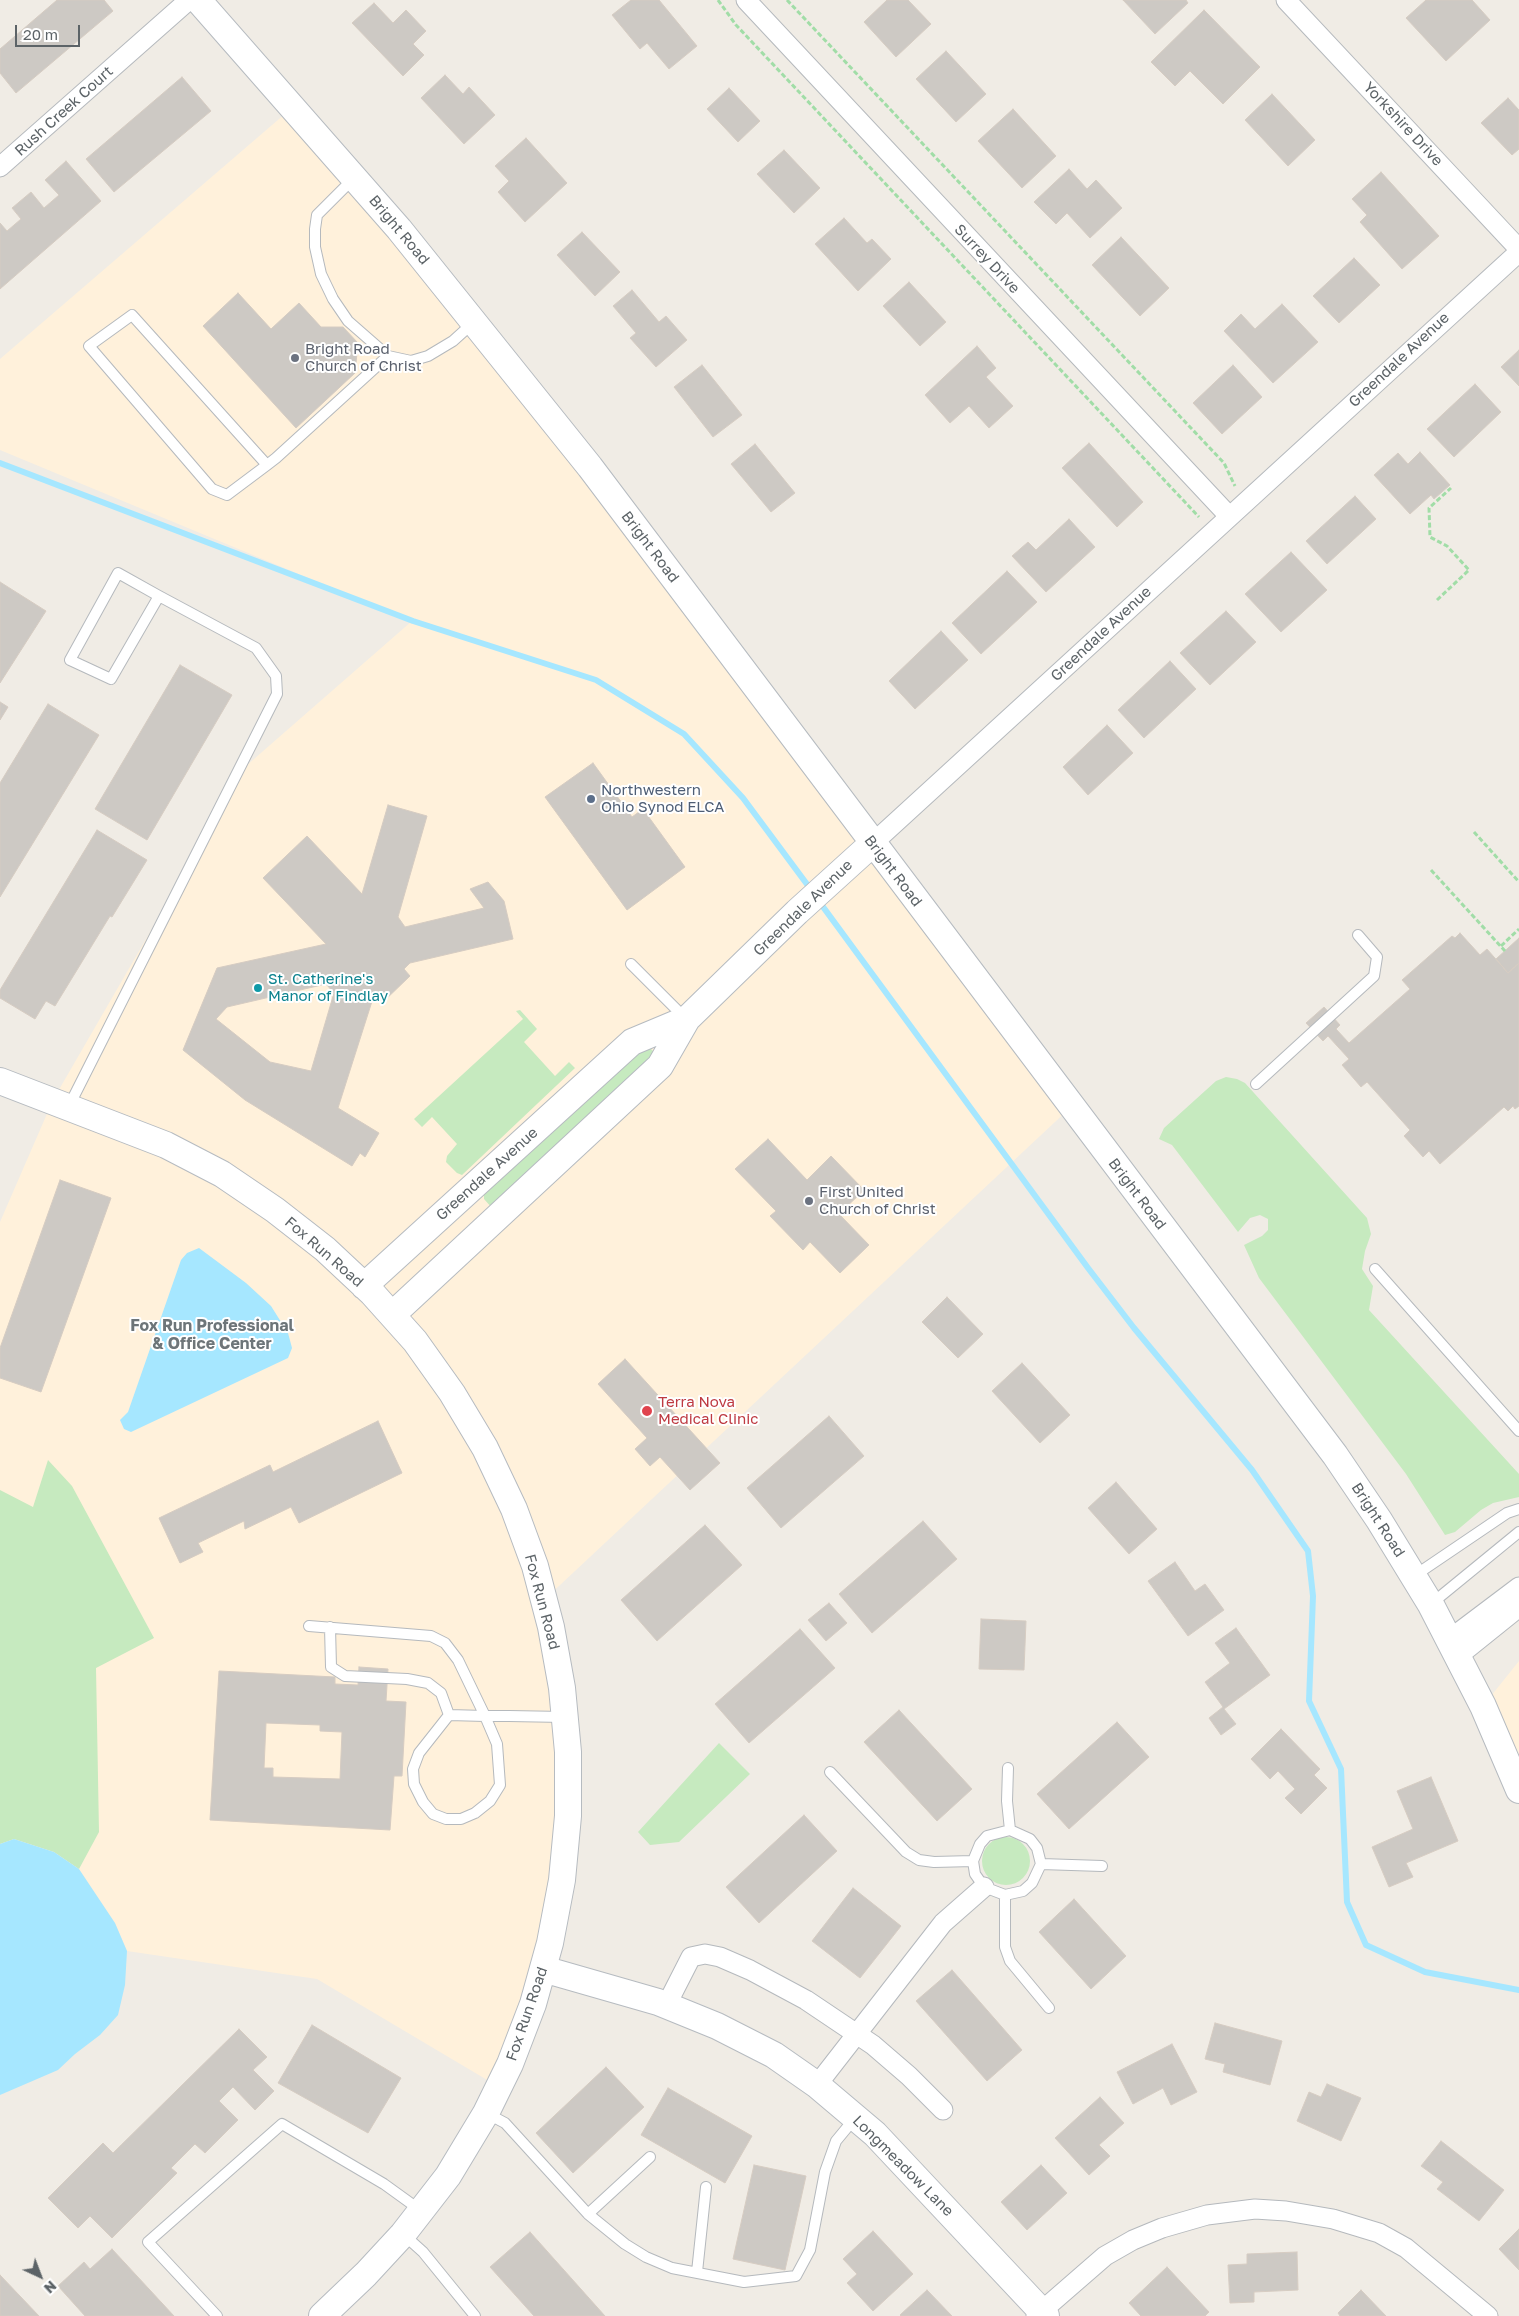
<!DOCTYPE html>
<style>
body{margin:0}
#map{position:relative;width:1519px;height:2316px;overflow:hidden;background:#f0ece5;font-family:"Golos Text",sans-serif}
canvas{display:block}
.north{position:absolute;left:15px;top:2251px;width:50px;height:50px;-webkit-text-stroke:4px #fff;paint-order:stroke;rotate:137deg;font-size:14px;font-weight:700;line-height:20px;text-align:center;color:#5c6367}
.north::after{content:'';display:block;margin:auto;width:18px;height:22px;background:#5c6367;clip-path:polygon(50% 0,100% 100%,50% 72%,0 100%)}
.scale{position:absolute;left:15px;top:25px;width:65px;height:22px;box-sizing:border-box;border:2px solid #5c6367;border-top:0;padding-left:6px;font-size:15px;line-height:18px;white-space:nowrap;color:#5c6367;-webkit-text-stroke:4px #fff;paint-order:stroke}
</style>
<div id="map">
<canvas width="1519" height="2316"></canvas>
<div class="north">N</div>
<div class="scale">20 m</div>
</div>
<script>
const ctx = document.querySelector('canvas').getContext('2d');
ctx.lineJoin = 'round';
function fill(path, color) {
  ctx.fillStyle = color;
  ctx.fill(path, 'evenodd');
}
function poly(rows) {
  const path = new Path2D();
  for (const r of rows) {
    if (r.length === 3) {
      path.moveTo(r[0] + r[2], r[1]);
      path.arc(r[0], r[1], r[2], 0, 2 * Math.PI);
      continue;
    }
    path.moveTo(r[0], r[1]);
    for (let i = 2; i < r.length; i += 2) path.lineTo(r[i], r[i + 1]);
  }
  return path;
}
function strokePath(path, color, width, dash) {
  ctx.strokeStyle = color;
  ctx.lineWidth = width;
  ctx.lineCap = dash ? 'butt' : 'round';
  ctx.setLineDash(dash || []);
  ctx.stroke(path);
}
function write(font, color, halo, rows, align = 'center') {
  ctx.font = font + ' "Golos Text",sans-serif';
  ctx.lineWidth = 4;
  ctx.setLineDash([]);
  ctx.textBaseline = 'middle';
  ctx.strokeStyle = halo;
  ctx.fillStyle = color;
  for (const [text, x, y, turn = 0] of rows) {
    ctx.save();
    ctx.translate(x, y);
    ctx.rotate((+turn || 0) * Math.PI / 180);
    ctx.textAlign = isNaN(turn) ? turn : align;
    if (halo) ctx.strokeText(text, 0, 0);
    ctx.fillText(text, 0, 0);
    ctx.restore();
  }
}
const commercial = poly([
 [293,107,1071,1107,544,1600,551,1627,562,1880,499,2087,317,1979,127,1951,115,1923,14,1839,0,1844,0,1222,53,1100,246,766,412,621,0,450,0,359],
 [1519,1661,1519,1790,1483,1706]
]);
const green = poly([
 [520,1010,537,1029,524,1042,555,1076,569,1062,575,1068,462,1175,457,1173,446,1162,447,1156,457,1144,432,1117,422,1127,414,1119,523,1019,516,1011],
 [649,1047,654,1052,654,1061,493,1209,484,1199,484,1195,641,1049],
 [1226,1077,1237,1079,1245,1083,1367,1218,1371,1234,1365,1251,1362,1269,1373,1286,1369,1310,1519,1474,1519,1497,1493,1503,1481,1510,1455,1532,1445,1535,1406,1474,1259,1278,1244,1245,1262,1236,1268,1230,1268,1219,1260,1215,1250,1218,1238,1232,1172,1145,1159,1139,1164,1128,1216,1081],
 [48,1460,72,1486,154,1638,96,1668,99,1832,79,1869,54,1852,14,1839,0,1844,0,1490,33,1507],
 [719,1743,750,1774,679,1842,650,1845,638,1832],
 [1006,1861,24]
]);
const water = poly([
 [199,1248,246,1283,271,1306,288,1333,292,1348,288,1358,131,1432,124,1429,120,1420,128,1412,181,1260,187,1253],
 [14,1839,54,1852,79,1869,115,1923,127,1951,125,1985,118,2015,100,2035,75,2054,58,2070,0,2095,0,1844]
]);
const stream = poly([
 [0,463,413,621,596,680,684,734,743,798,812,891],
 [818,900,1088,1268,1134,1328,1252,1470,1308,1551,1313,1596,1309,1701,1341,1769,1347,1902,1366,1945,1425,1972,1519,1990]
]);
const building = poly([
 [57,0,104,0,113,11,16,93,0,73,0,49,57,0],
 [631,0,659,0,697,46,669,69,647,43,640,49,612,15,631,0],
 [887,0,908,0,931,24,896,57,864,22,887,0],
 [1123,0,1186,0,1188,3,1155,34,1123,0],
 [1426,0,1472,0,1490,20,1446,61,1406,18,1426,0],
 [374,3,393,23,406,10,426,31,413,44,424,55,403,76,352,23,374,3],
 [1204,10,1260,67,1223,104,1190,71,1175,86,1151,62,1204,10],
 [946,51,986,94,956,122,916,79,946,51],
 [445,75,463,94,469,87,495,115,464,144,421,98,445,75],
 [182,77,211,111,114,192,86,159,182,77],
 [729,88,760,121,738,142,707,109,729,88],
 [1272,94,1315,140,1288,166,1245,120,1272,94],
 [1508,98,1519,110,1519,149,1512,155,1481,123,1508,98],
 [1013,109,1056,156,1022,188,978,141,1013,109],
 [526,138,567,183,525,222,498,192,509,181,495,166,526,138],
 [784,150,820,188,794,213,757,174,784,150],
 [66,161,101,201,0,289,0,223,7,231,21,219,12,208,31,192,44,208,59,195,45,180,66,161],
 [1069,169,1087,189,1096,180,1122,208,1090,238,1067,213,1056,224,1034,202,1069,169],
 [1381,172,1439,236,1402,269,1360,222,1367,215,1352,199,1381,172],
 [844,218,867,243,872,239,891,259,858,291,815,244,844,218],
 [582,232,620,272,595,296,557,255,582,232],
 [1121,237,1169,288,1140,316,1092,265,1121,237],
 [1354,258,1380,285,1339,323,1313,296,1354,258],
 [909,282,946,322,920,346,883,306,909,282],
 [632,290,659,322,666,316,687,340,656,367,630,338,636,333,613,306,632,290],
 [238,293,271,329,299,303,321,327,343,327,358,343,355,373,296,428,203,326,238,293],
 [1282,304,1318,342,1273,383,1224,331,1241,314,1255,329,1282,304],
 [977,346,996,368,986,377,1013,406,989,428,969,406,950,423,925,395,977,346],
 [1519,350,1519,386,1501,367,1519,350],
 [702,365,742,415,713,437,674,387,702,365],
 [1233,365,1262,397,1222,434,1193,403,1233,365],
 [1475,384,1501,412,1454,457,1427,429,1475,384],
 [1089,443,1143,502,1117,527,1062,468,1089,443],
 [755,444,795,493,771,512,731,464,755,444],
 [1420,452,1450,485,1434,499,1431,495,1410,514,1374,475,1398,453,1408,464,1420,452],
 [1355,496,1376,519,1327,564,1306,541,1355,496],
 [1069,519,1095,547,1046,592,1012,556,1028,542,1036,550,1069,519],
 [1291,552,1327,590,1281,632,1245,594,1291,552],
 [1007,571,1037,602,981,654,952,623,1007,571],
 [0,582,46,611,0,683,0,582],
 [1226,611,1256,642,1210,685,1180,653,1226,611],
 [941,631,968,660,915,709,889,681,941,631],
 [1170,661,1196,689,1144,738,1118,710,1170,661],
 [180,665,232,695,147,840,95,809,180,665],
 [0,702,8,707,0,720,0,702],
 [48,704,99,735,0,897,0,783,48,704],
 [1107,725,1133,753,1088,795,1063,767,1107,725],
 [593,763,632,817,643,809,685,867,627,910,545,797,593,763],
 [388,805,427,816,398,917,405,927,484,908,470,889,488,882,504,901,513,939,410,963,404,969,410,976,382,1003,374,995,338,1108,379,1133,365,1157,360,1153,352,1166,245,1100,183,1050,217,968,326,944,263,878,307,836,362,894,388,805],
 [326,984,334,993,311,1071,270,1062,216,1019,227,1007,326,984],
 [97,830,147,860,112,917,110,916,55,1006,46,1001,35,1019,0,998,0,990,97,830],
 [1460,933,1480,955,1487,949,1508,973,1519,963,1519,1106,1515,1109,1513,1106,1508,1111,1504,1107,1440,1164,1429,1151,1423,1157,1404,1136,1410,1130,1367,1082,1361,1087,1342,1065,1349,1059,1328,1036,1323,1041,1306,1023,1324,1007,1340,1025,1336,1029,1349,1043,1410,989,1402,980,1452,936,1455,938,1460,933],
 [1519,938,1519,963,1508,973,1496,959,1519,938],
 [768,1139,807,1180,831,1156,864,1190,839,1214,869,1245,840,1273,810,1242,803,1250,770,1216,776,1211,735,1169,768,1139],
 [60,1180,111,1198,41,1392,0,1378,0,1348,60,1180],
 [947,1297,983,1334,958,1358,922,1322,947,1297],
 [625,1359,720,1463,690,1490,660,1457,650,1466,635,1449,647,1438,598,1384,625,1359],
 [1022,1363,1070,1415,1040,1443,992,1391,1022,1363],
 [829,1416,864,1456,781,1528,747,1488,829,1416],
 [378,1421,402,1473,299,1523,291,1507,245,1529,244,1521,198,1543,203,1552,180,1563,159,1518,270,1465,273,1472,378,1421],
 [1116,1482,1157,1529,1129,1554,1088,1508,1116,1482],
 [923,1521,957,1559,872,1633,839,1594,923,1521],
 [705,1525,742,1565,657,1641,621,1600,705,1525],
 [1175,1562,1195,1591,1205,1584,1224,1610,1188,1636,1148,1581,1175,1562],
 [829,1603,847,1623,826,1641,808,1620,829,1603],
 [981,1619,1026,1621,1024,1670,979,1669,981,1619],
 [1236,1628,1270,1675,1224,1709,1236,1724,1221,1735,1209,1718,1223,1707,1205,1682,1230,1663,1215,1643,1236,1628],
 [800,1629,835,1668,749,1743,715,1704,800,1629],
 [359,1667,388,1669,386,1701,406,1702,402,1776,394,1776,390,1830,210,1820,219,1671,335,1677,335,1684,358,1685,359,1667],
 [266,1723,320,1725,320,1731,342,1732,340,1779,273,1777,273,1768,264,1768,266,1723],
 [899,1710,972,1789,937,1821,864,1742,899,1710],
 [1117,1722,1149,1757,1069,1829,1037,1794,1117,1722],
 [1281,1729,1320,1769,1314,1775,1327,1788,1301,1814,1285,1798,1295,1789,1278,1771,1270,1779,1251,1759,1281,1729],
 [1431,1777,1458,1841,1406,1863,1413,1877,1389,1887,1372,1847,1413,1829,1397,1791,1431,1777],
 [804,1815,837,1851,759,1923,726,1887,804,1815],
 [853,1888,901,1926,860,1978,812,1941,853,1888],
 [1074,1899,1126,1956,1091,1989,1039,1932,1074,1899],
 [952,1970,1022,2050,987,2081,916,2001,952,1970],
 [1215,2023,1282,2041,1270,2085,1223,2072,1225,2064,1205,2059,1215,2023],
 [312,2025,401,2078,368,2133,278,2083,312,2025],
 [239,2029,267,2057,253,2070,274,2091,255,2110,233,2087,219,2101,238,2120,205,2153,195,2144,171,2168,177,2173,112,2238,90,2216,78,2228,48,2198,103,2143,113,2153,239,2029],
 [1172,2044,1197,2092,1171,2105,1163,2088,1133,2104,1117,2072,1172,2044],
 [606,2067,644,2107,573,2173,536,2133,606,2067],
 [1327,2084,1361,2098,1341,2141,1297,2121,1309,2092,1321,2097,1327,2084],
 [668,2088,752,2136,725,2183,641,2135,668,2088],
 [1100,2097,1124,2123,1099,2145,1110,2156,1089,2175,1055,2138,1100,2097],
 [1441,2141,1504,2190,1479,2221,1437,2189,1443,2182,1421,2166,1441,2141],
 [754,2165,806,2176,785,2270,733,2259,754,2165],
 [1041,2165,1067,2193,1027,2230,1001,2202,1041,2165],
 [1519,2229,1519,2270,1499,2249,1519,2229],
 [873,2231,913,2274,873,2311,847,2283,857,2274,843,2259,873,2231],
 [530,2232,605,2316,534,2316,490,2267,530,2232],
 [112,2249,174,2316,85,2316,58,2286,84,2262,90,2269,112,2249],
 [1297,2252,1298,2290,1254,2292,1254,2302,1230,2303,1228,2265,1247,2264,1247,2254,1297,2252],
 [1167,2267,1209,2312,1205,2316,1141,2316,1129,2303,1167,2267],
 [0,2275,39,2316,0,2316,0,2275],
 [927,2290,952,2316,901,2316,900,2315,927,2290],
 [1361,2290,1386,2316,1340,2316,1338,2313,1361,2290]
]);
const path = poly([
 [718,0,736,25,1199,517],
 [787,0,1224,463,1235,486],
 [1437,600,1469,570,1447,546,1430,537,1429,508,1451,488],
 [1474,832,1519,882],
 [1431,870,1505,951],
 [1501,946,1519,929]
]);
const lane = poly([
 [354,178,317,215,315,229,315,247,321,274,333,299,348,321,388,356,411,361,428,356,453,341,474,322],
 [267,465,132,315,89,346,212,489,227,495,267,465,276,458,388,356],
 [631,964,685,1018],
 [1256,1084,1374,976,1377,957,1358,935],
 [69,1106,277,694,276,676,256,648,159,596,118,573,70,660,111,679,159,596],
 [1375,1269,1519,1431],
 [1414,1576,1507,1513,1519,1509],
 [1431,1604,1519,1532],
 [309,1626,431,1636,445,1643,458,1660,485,1716,497,1744,500,1785,490,1801,475,1813,461,1819,446,1819,433,1814,423,1802,414,1784,413,1769,419,1753,449,1715,485,1716,509,1716,564,1717],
 [330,1627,331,1667,345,1676,407,1679,428,1683,441,1693,449,1715],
 [1008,1768,1007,1801,1010,1830],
 [830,1772,906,1852,919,1860,934,1862,973,1861,980,1844,987,1836,1010,1830,1030,1839,1037,1848,1041,1864],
 [973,1861,975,1874,984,1887,1005,1895,1023,1891,1032,1883,1041,1864,1102,1866],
 [1005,1895,1005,1947,1010,1961,1049,2008],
 [486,2113,505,2123,588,2214,625,2244,646,2257,672,2268,744,2282,796,2276,810,2250,825,2172,836,2141,855,2118],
 [588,2214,650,2157],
 [403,2234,423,2252,475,2316],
 [697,2272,706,2187],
 [217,2316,148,2242,282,2124,384,2184,420,2210]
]);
const street = poly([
 [746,0,1229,516],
 [1286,0,1519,249],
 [0,167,189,0],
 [872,844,1519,252],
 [1450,1639,1519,1587],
 [1458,1656,1519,1607],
 [666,2006,691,1957,705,1954,720,1957,750,1970,806,2000,873,2045,909,2076,943,2110],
 [817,2085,943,1923,984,1887],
 [1036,2316,1105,2256,1133,2240,1162,2228,1207,2215,1255,2209,1286,2211,1333,2219,1379,2233,1406,2248,1488,2316]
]);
const secondary = poly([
 [198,0,399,229,590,467,1335,1455,1379,1520,1431,1605,1483,1706,1519,1790],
 [0,1081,166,1145,222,1174,275,1210,325,1249,372,1293,415,1341,452,1393,485,1448,514,1509,535,1566,551,1627,562,1688,568,1752,568,1816,562,1880,550,1943,533,2004,510,2064,486,2113,448,2176,403,2234,366,2274,322,2316],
 [364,1286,632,1042,687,1019],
 [392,1315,660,1066,687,1019,797,912,872,844],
 [543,1969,658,2002,717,2026,774,2055,817,2085,875,2134,1046,2316]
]);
const markers = [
 [295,358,5,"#6b7280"],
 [591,799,5,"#5c6f8a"],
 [258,988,5,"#0f9aa8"],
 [809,1201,5,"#6b7280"],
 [647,1411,6,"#e0444e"]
];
const streetNames = [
 ["Rush Creek Court",64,111,-42],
 ["Yorkshire Drive",1403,124,47],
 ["Bright Road",399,230,50],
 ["Surrey Drive",987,259,47],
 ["Greendale Avenue",1399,360,-43],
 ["Bright Road",650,547,53],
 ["Greendale Avenue",1101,634,-43],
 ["Bright Road",893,871,53],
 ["Greendale Avenue",803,908,-44],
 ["Greendale Avenue",487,1174,-42],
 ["Bright Road",1137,1194,53],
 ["Fox Run Road",324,1252,41],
 ["Bright Road",1378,1520,57],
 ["Fox Run Road",542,1602,75],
 ["Fox Run Road",527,2014,-71],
 ["Longmeadow Lane",903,2166,45]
];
const worshipNames = [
 ["Bright Road",305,349],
 ["Church of Christ",305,366],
 ["First United",819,1192],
 ["Church of Christ",819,1209]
];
const serviceNames = [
 ["Northwestern",601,790],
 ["Ohio Synod ELCA",601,807]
];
const cultureNames = [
 ["St. Catherine's",268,979],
 ["Manor of Findlay",268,996]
];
const healthNames = [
 ["Terra Nova",658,1402],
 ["Medical Clinic",658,1419]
];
const neighbourhoodNames = [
 ["Fox Run Professional",212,1326],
 ["& Office Center",212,1344]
];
fill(commercial, '#fff1db');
fill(green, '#c6eabf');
fill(water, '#a6e7ff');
strokePath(stream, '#a6e7ff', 6);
fill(building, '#cdc9c4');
strokePath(building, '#d6ccc2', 1);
strokePath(lane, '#b5b9bd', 12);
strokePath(street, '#b5b9bd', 21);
strokePath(secondary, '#b6bbc0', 28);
strokePath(path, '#a1dda7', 3, [5, 2.5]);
strokePath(lane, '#fff', 10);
strokePath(street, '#fff', 19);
strokePath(secondary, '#fff', 26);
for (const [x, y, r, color] of markers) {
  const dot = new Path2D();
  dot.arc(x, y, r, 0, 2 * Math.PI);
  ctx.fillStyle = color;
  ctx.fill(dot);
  strokePath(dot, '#fff', 2);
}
write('15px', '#5c6367', '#fff', streetNames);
write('15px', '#5b616d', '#fff', worshipNames, 'left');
write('15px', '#4e5e75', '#fff', serviceNames, 'left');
write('15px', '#0d838f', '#fff', cultureNames, 'left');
write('15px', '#be3a42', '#fff', healthNames, 'left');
write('bold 16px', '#6d7579', '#fff', neighbourhoodNames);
</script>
